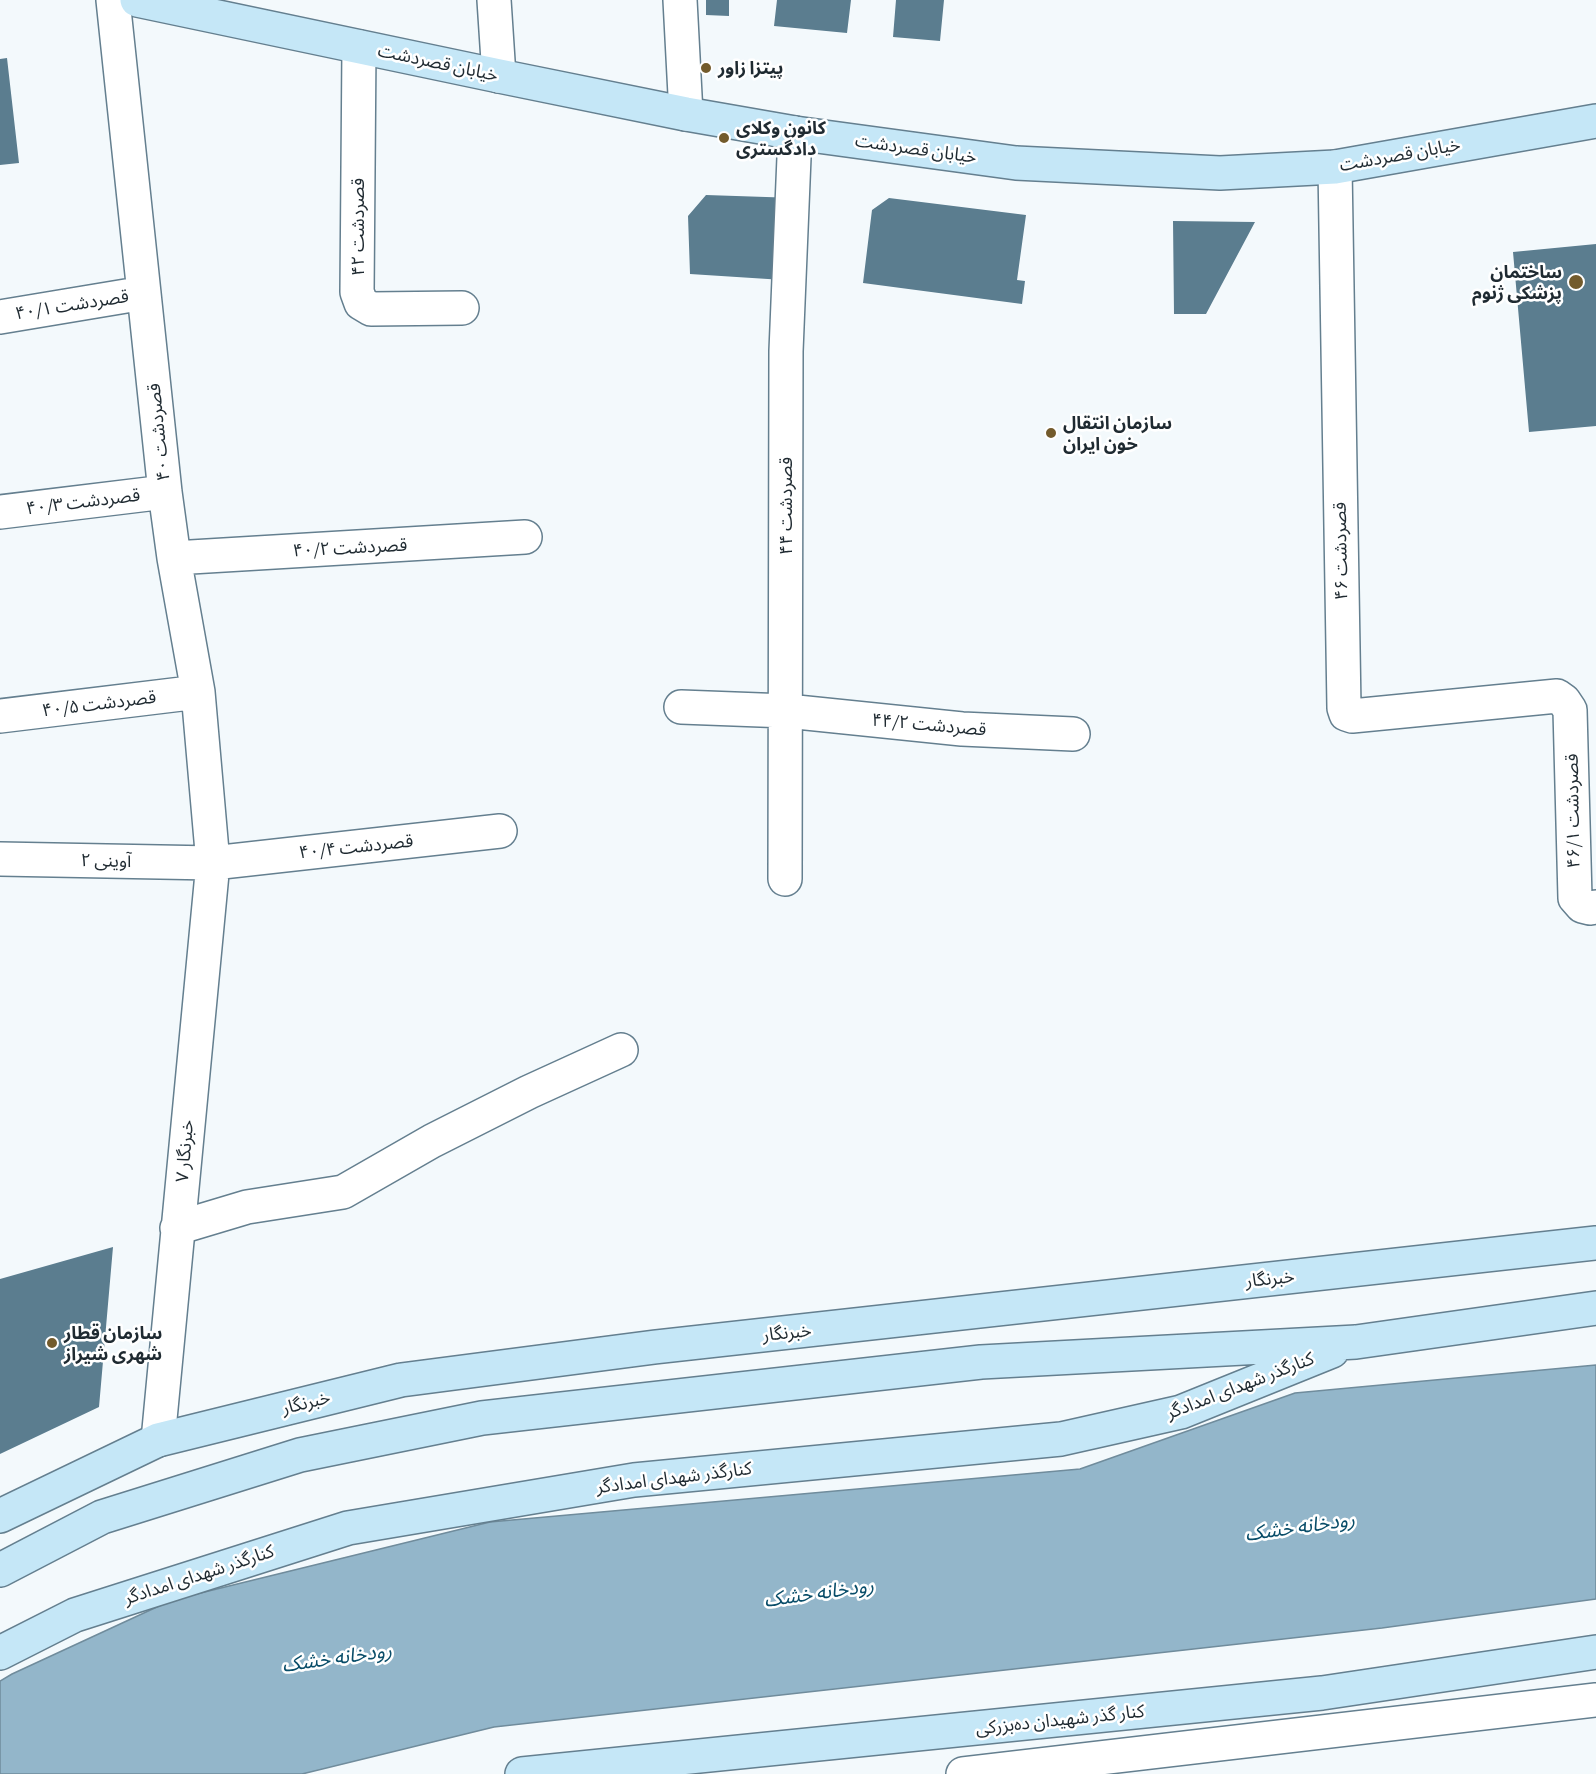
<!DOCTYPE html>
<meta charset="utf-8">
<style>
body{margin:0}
canvas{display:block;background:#f3f9fc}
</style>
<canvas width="1596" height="1774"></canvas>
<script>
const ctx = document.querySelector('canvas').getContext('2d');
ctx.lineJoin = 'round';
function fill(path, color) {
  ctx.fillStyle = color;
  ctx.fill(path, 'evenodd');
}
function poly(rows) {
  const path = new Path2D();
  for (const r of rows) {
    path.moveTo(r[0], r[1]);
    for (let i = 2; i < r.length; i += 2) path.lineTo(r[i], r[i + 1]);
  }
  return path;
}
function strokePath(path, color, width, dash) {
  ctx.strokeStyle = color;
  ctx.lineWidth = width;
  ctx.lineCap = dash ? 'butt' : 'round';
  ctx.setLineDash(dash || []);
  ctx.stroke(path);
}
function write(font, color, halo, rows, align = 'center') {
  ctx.font = font + ' "Crimson Pro","Noto Sans Arabic",serif';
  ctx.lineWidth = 5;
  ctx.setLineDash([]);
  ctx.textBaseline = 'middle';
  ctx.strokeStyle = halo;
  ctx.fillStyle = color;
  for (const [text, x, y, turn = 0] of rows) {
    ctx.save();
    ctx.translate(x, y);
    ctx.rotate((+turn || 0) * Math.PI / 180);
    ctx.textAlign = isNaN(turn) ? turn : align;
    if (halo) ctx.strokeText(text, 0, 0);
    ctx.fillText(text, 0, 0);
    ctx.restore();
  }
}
const water = poly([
 [1596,1365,1596,1599,1382,1628,494,1727,302,1774,0,1774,0,1681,12,1674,172,1600,490,1522,1080,1469,1295,1393,1596,1365]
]);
const building = poly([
 [706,0,729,0,729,16,706,15],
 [777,0,851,0,847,33,774,26],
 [896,0,944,0,940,41,893,37],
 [7,58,19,163,0,165,0,59],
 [706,195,796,198,799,281,690,274,688,216],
 [889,198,1026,215,1017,280,1025,281,1022,304,863,283,872,210],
 [1173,221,1255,222,1206,314,1174,314],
 [1596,244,1596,426,1529,432,1513,252],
 [113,1247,99,1407,0,1454,0,1279]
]);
const minor = poly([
 [113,0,165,492,174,558,198,692,213,863,158,1440],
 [494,0,499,76],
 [359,47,357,292,361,303,371,309,462,308],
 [1335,167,1344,708,1346,714,1352,716,1557,696,1564,701,1570,710,1575,898,1582,906,1590,908,1596,907],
 [0,317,144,293],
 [0,512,165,492],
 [174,558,525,537],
 [681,707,787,711,962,729,1073,734],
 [0,716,198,692],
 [0,859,213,863,500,831],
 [785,879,786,351,795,133],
 [177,1228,247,1207,343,1192,432,1141,529,1092,621,1050],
 [963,1774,1596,1700]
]);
const tertiary = poly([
 [680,0,686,114]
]);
const secondary = poly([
 [137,0,499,76,686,114,795,133,1016,163,1220,173,1335,167,1596,121],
 [0,1516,158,1440,401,1380,655,1347,1596,1243],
 [0,1570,102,1517,300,1455,482,1418,981,1362,1356,1342,1596,1308],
 [0,1653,75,1615,348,1528,634,1480,1061,1439,1181,1412,1332,1351],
 [522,1774,1322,1693,1596,1652]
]);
const markers = [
 [706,68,6,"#735b2c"],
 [724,138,6,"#735b2c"],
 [1576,282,8,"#735b2c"],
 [1051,433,6,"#735b2c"],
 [52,1343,6,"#735b2c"]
];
const streetNames = [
 ["خیابان قصردشت",438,63,12],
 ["خیابان قصردشت",916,149,8],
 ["خیابان قصردشت",1400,155,-10],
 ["۴۲ قصردشت",358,227,-90],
 ["۴۰/۱ قصردشت",72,305,-9],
 ["۴۰ قصردشت",159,432,-96],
 ["۴۰/۳ قصردشت",83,502,-7],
 ["۴۴ قصردشت",786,506,-90],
 ["۴۰/۲ قصردشت",350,548,-3],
 ["۴۶ قصردشت",1341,551,-91],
 ["۴۰/۵ قصردشت",99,704,-7],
 ["۴۴/۲ قصردشت",929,725,5],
 ["۴۶/۱ قصردشت",1573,811,-91],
 ["۴۰/۴ قصردشت",356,847,-6],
 ["۲ آوینی",106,861,1],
 ["۷ خبرنگار",185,1151,-85],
 ["خبرنگار",1270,1279,-6],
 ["خبرنگار",787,1333,-6],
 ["کنارگذر شهدای امدادگر",1240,1386,-21],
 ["خبرنگار",306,1403,-14],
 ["کنارگذر شهدای امدادگر",674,1478,-7],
 ["کنارگذر شهدای امدادگر",199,1575,-18],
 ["کنار گذر شهیدان ده‌بزرکی",1060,1720,-6]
];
const poiNames = [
 ["پیتزا زاور",718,68],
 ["کانون وکلای",736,128],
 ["دادگستری",736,149],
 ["ساختمان",1562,272,"right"],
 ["پزشکی ژنوم",1562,293,"right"],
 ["سازمان انتقال",1063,423],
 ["خون ایران",1063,444],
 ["سازمان قطار",64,1333],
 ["شهری شیراز",64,1354]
];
const waterNames = [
 ["رودخانه خشک",1300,1527,-8],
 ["رودخانه خشک",819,1593,-8],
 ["رودخانه خشک",337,1658,-8]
];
fill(water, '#93b6ca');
strokePath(water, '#708c9c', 1.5);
fill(building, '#5b7d8f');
strokePath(minor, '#647f8f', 36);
strokePath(tertiary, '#647f8f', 36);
strokePath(secondary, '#647f8f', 36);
strokePath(minor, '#fff', 33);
strokePath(tertiary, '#fff', 33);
strokePath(secondary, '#c5e7f7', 33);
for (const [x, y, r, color] of markers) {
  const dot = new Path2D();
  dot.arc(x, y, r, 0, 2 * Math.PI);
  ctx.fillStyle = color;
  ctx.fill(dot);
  strokePath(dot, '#fff', 2);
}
write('18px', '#1f2a31', '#fff', streetNames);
write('bold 18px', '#1f2a31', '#fff', poiNames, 'left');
write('italic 20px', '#094d69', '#fff', waterNames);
</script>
